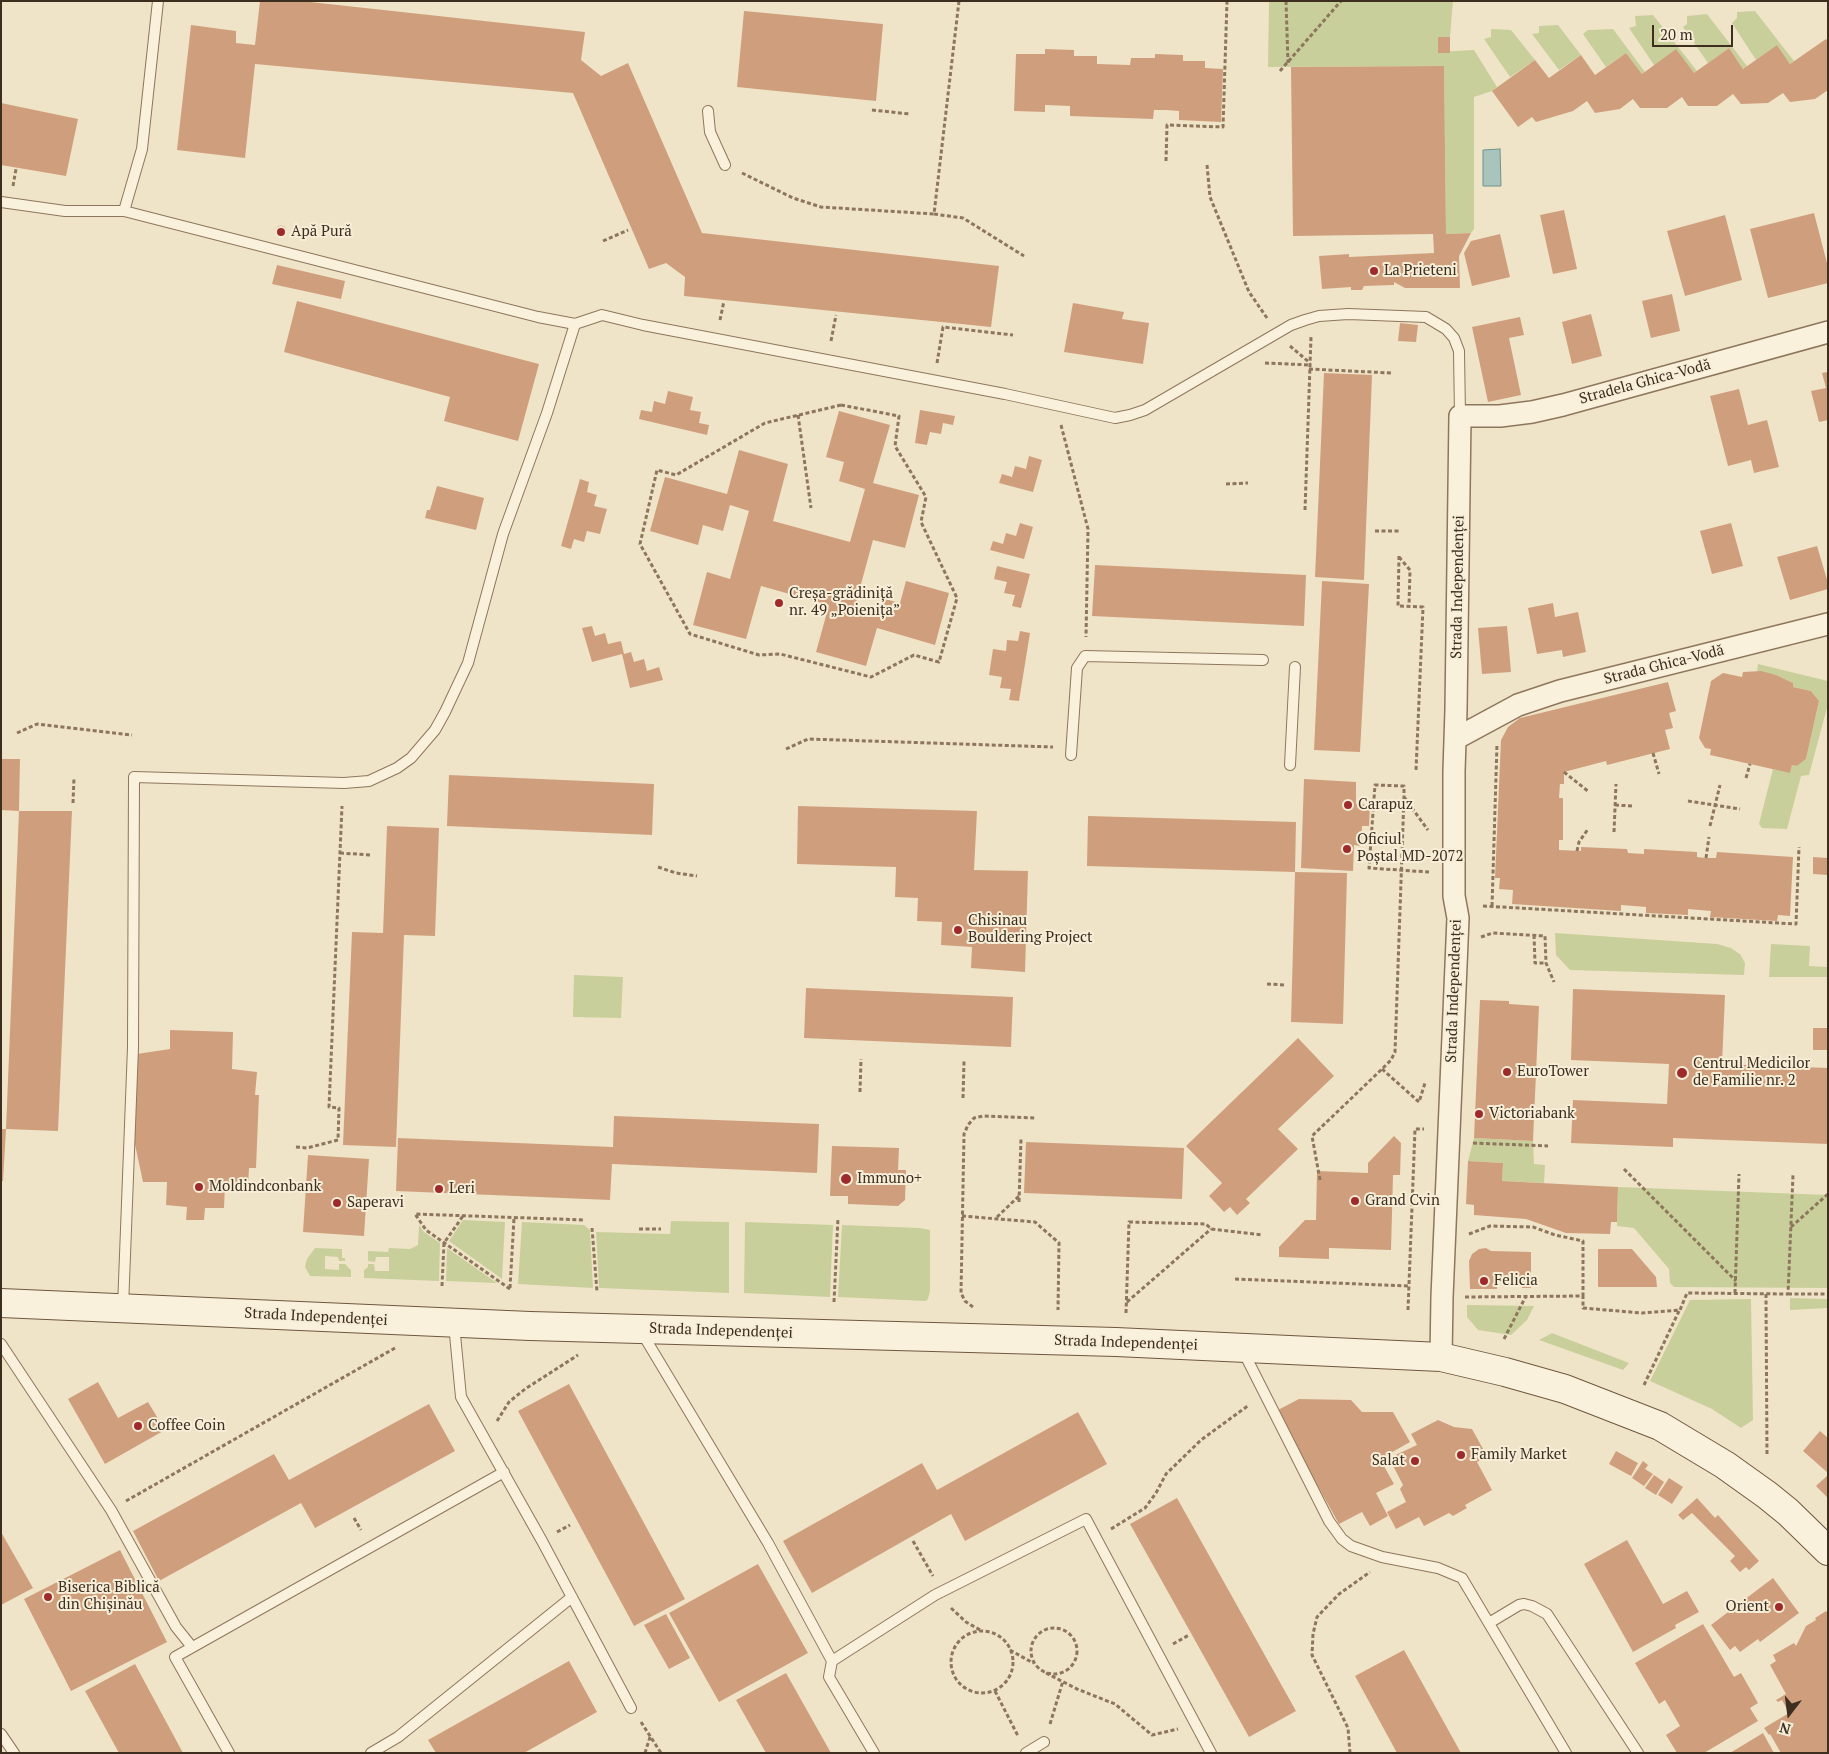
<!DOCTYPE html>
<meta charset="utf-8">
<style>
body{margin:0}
#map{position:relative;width:1829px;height:1754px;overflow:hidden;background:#f0e4c8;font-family:"PT Serif",serif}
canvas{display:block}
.frame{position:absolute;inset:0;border:2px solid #3d2e20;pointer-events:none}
.north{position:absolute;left:1764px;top:1689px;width:50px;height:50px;-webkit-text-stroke:4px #f7eed8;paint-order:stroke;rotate:195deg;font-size:14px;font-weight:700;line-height:20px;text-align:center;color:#3d2e20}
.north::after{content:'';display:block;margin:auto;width:18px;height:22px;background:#3d2e20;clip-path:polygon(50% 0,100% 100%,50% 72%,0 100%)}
.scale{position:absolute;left:1652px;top:25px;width:81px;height:22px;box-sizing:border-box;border:2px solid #3d2e20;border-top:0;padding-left:6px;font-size:15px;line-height:18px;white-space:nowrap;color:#3d2e20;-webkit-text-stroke:4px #f7eed8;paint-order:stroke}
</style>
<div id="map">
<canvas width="1829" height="1754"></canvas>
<div class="frame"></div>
<div class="north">N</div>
<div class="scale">20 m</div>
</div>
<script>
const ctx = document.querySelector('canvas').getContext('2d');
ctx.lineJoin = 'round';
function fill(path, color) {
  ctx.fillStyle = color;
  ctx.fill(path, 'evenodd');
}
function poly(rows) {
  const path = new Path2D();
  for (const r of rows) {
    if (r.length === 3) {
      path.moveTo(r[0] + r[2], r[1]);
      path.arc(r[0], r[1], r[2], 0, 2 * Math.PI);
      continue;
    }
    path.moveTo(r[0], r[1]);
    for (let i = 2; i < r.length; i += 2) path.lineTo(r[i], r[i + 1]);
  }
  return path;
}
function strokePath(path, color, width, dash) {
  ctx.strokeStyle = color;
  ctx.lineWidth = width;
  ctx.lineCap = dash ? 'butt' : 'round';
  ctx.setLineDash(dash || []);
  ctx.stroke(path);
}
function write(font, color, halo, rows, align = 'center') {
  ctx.font = font + ' "PT Serif",serif';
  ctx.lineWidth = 4;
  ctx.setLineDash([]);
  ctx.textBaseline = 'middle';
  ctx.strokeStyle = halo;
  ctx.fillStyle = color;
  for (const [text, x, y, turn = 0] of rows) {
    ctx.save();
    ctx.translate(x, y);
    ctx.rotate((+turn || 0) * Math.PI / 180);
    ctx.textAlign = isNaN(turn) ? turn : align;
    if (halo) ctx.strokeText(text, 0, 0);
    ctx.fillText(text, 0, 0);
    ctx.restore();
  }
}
const green = poly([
 [1269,1,1453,1,1450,37,1438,37,1438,52,1474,50,1497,87,1492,91,1474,97,1474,229,1471,233,1446,234,1444,66,1268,67],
 [1755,11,1794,61,1790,64,1777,45,1756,60,1732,23,1737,18,1737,12],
 [1707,14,1747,66,1743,69,1729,48,1708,63,1683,27,1687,24,1687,16],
 [1653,15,1697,71,1694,73,1654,65,1629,28,1636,26,1635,16],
 [1558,25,1581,55,1559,70,1532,34,1539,33,1539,26],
 [1491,29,1511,30,1535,60,1510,77,1484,39,1491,37],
 [1613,29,1645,72,1642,74,1626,53,1606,67,1583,34,1588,30],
 [1758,664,1828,681,1828,704,1809,775,1801,776,1787,829,1762,828,1759,824,1773,769,1790,772,1792,765,1797,766,1806,759,1819,701,1811,691,1793,687,1793,683,1776,675,1757,672],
 [1555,933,1717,944,1731,948,1740,954,1745,963,1744,975,1570,970,1556,955],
 [1771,944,1810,946,1809,966,1828,967,1828,977,1769,977],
 [574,975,623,977,621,1018,573,1017],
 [1474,1138,1533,1141,1534,1164,1545,1165,1544,1183,1502,1181,1503,1163,1468,1161],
 [1618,1187,1828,1195,1828,1288,1674,1287,1670,1283,1669,1269,1634,1228,1617,1226],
 [463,1220,505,1222,502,1279,449,1241],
 [671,1221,729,1222,729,1293,599,1288,596,1232,670,1234],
 [522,1222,584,1225,590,1230,593,1288,518,1284],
 [745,1222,833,1225,830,1297,744,1293],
 [419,1225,424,1232,440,1243,439,1281,364,1278,364,1270,368,1267,368,1264,374,1264,375,1271,389,1271,389,1257,376,1257,375,1262,368,1261,368,1251,388,1252,389,1248,410,1249,418,1245],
 [842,1225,920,1228,930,1230,930,1291,928,1299,926,1301,838,1297],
 [315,1248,342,1249,342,1258,345,1258,345,1261,339,1261,338,1257,325,1256,325,1269,339,1270,339,1264,345,1264,351,1270,351,1277,310,1276,305,1267,307,1259],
 [447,1248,497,1283,446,1281],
 [1790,1298,1828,1299,1828,1308,1790,1310],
 [1751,1299,1753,1420,1741,1428,1712,1409,1650,1381,1690,1300],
 [1467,1305,1534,1306,1527,1320,1511,1335,1478,1330,1467,1317],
 [1552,1333,1629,1363,1623,1370,1539,1340]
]);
const water = poly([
 [1500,149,1501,186,1483,186,1483,150,1500,149]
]);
const building = poly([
 [260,1,301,1,585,32,581,60,601,76,628,63,702,233,999,266,991,327,684,296,685,277,666,263,649,269,573,93,255,64,245,158,177,150,191,25,236,31,236,43,255,45],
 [744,11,883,24,876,101,737,87],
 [1438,37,1450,37,1450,53,1438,53],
 [1826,39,1828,42,1828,90,1815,99,1790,102,1783,93,1768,103,1741,104,1733,94,1717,106,1688,106,1682,97,1667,108,1640,108,1633,99,1620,109,1595,113,1587,101,1573,111,1536,122,1532,117,1518,127,1492,91,1535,60,1549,78,1581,55,1595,75,1626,53,1642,74,1676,49,1694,73,1729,48,1743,69,1777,45,1790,64],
 [1045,49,1074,50,1074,56,1097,56,1097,64,1130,65,1131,58,1155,58,1155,54,1183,55,1183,61,1205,61,1205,68,1223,69,1221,122,1179,120,1179,111,1166,110,1154,110,1153,119,1070,116,1070,106,1045,105,1045,112,1014,111,1016,54,1045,54],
 [1444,66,1446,234,1471,233,1459,256,1460,288,1405,288,1394,282,1394,285,1364,286,1362,290,1351,290,1351,287,1322,289,1319,256,1349,254,1349,257,1434,253,1433,234,1293,236,1291,67],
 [1,103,78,119,66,176,1,165],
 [1564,210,1577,269,1553,274,1540,215],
 [1814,213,1828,267,1828,283,1768,298,1750,229],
 [1725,215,1742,280,1685,296,1667,231],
 [281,231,5.5],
 [1500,234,1510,277,1472,286,1464,253,1471,241],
 [277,265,345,281,341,299,272,284],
 [1672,294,1680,331,1651,338,1642,301],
 [297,301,539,364,518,441,444,421,450,397,284,352],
 [1073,303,1124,312,1122,319,1149,323,1143,364,1064,352],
 [1591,314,1602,356,1572,364,1562,322],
 [1520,317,1524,335,1509,338,1521,395,1488,402,1472,327],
 [1400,323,1418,325,1416,342,1398,341],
 [1828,372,1828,420,1819,422,1811,391,1826,388,1822,373],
 [1324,373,1372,375,1364,580,1315,577],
 [1739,389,1748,425,1767,420,1779,467,1754,473,1751,460,1728,466,1710,396],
 [668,391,693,397,690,410,701,412,699,423,709,425,707,435,639,419,641,410,652,412,654,401,665,404],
 [920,410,955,416,953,425,943,423,941,434,930,432,927,445,915,443],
 [839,411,890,425,873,483,919,495,905,548,873,540,854,610,880,617,885,599,900,603,906,581,949,593,935,645,877,628,866,666,816,652,829,605,761,586,746,639,693,625,707,572,730,579,749,511,730,505,723,531,703,525,698,545,650,531,665,477,727,494,739,450,788,464,773,521,850,542,865,489,839,481,844,462,826,457],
 [1029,456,1042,460,1033,492,999,483,1002,474,1012,477,1015,466,1026,469],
 [580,479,589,482,587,492,597,495,594,506,607,509,600,534,587,531,584,542,574,539,571,549,561,546],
 [437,486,484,498,476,530,425,518,427,510,430,510],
 [1020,523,1033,527,1024,559,990,550,993,541,1003,544,1006,533,1016,536],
 [1731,523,1743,566,1712,574,1700,531],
 [1817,546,1828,583,1828,589,1790,600,1777,557],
 [1095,565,1306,575,1304,626,1092,616],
 [997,566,1030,574,1021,608,1012,606,1015,595,1004,593,1007,582,994,579],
 [1322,581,1369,584,1360,752,1314,750],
 [1553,603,1555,617,1578,612,1586,652,1563,657,1562,650,1537,654,1528,608],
 [592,626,595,636,605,633,608,644,621,641,624,654,631,652,634,662,644,659,647,671,659,667,663,680,630,688,622,654,592,662,582,628],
 [1507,626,1511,672,1482,674,1478,628],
 [1020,631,1030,633,1019,701,1009,700,1011,689,1000,688,1002,677,989,675,993,649,1006,651,1007,640,1018,641],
 [1761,671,1776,675,1793,683,1793,687,1811,691,1819,701,1806,759,1797,766,1792,765,1790,773,1710,755,1711,749,1705,748,1699,738,1711,681,1723,673,1742,677,1743,672],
 [1668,682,1676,711,1669,713,1673,728,1665,730,1670,749,1607,765,1606,761,1564,772,1564,784,1560,784,1559,798,1563,798,1563,840,1559,840,1559,850,1581,851,1581,847,1627,849,1628,853,1644,854,1644,849,1697,852,1697,857,1706,858,1716,858,1717,852,1793,857,1790,916,1778,915,1777,921,1710,917,1711,911,1688,909,1688,915,1646,913,1646,907,1634,906,1621,905,1621,911,1512,904,1513,890,1499,889,1500,878,1495,878,1501,740,1508,727,1520,718],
 [1,759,20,759,19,811,1,810],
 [449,775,654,784,652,835,447,826],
 [1304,779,1356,782,1356,804,1370,805,1369,826,1362,826,1361,846,1354,845,1353,871,1301,868],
 [798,806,977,811,974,870,1028,871,1025,972,971,968,972,947,941,945,942,922,917,921,918,898,895,897,896,867,797,864],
 [19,811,72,811,58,1131,6,1129,3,1181,1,1181,1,1129,6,1129],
 [1088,816,1296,822,1295,872,1087,866],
 [387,826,439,828,435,936,404,935,396,1147,343,1145,352,932,383,933],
 [1813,857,1828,858,1828,875,1813,874],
 [1295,872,1347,873,1343,1024,1291,1022],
 [806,988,1013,997,1011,1047,804,1038],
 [1573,989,1725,995,1722,1064,1828,1068,1828,1144,1673,1138,1673,1147,1571,1143,1573,1100,1667,1104,1669,1064,1571,1060],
 [1480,1000,1509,1001,1509,1004,1539,1006,1533,1141,1474,1138],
 [1813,1028,1828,1028,1828,1050,1813,1050],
 [170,1030,233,1032,232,1069,257,1072,255,1095,259,1095,256,1168,249,1168,248,1186,225,1185,224,1208,205,1208,204,1220,186,1220,187,1207,166,1205,167,1182,143,1182,133,1135,137,1054,170,1049],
 [1298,1038,1334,1076,1278,1129,1298,1149,1246,1199,1250,1203,1237,1215,1230,1207,1224,1212,1209,1196,1222,1183,1186,1146],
 [614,1116,819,1124,817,1173,612,1164,610,1200,396,1191,398,1138,613,1147],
 [1394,1136,1401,1143,1400,1175,1393,1175,1391,1250,1329,1248,1329,1259,1279,1257,1279,1247,1305,1220,1316,1220,1317,1171,1368,1173,1368,1163],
 [1026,1142,1184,1148,1182,1199,1024,1193],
 [832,1146,899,1148,898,1170,906,1170,905,1200,898,1206,848,1204,848,1196,830,1196],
 [308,1155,369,1159,364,1236,303,1232],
 [1468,1161,1503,1163,1502,1181,1618,1187,1617,1222,1611,1222,1610,1234,1566,1233,1526,1219,1474,1215,1474,1205,1466,1204],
 [1486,1248,1491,1251,1531,1252,1531,1288,1522,1288,1522,1282,1512,1281,1512,1285,1510,1285,1507,1282,1497,1283,1497,1289,1470,1289,1469,1261,1472,1254,1479,1249],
 [1598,1249,1632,1249,1656,1277,1657,1287,1598,1287],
 [98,1382,118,1418,148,1402,165,1430,105,1464,68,1399],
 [569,1384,685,1599,634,1626,518,1411],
 [1299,1399,1351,1400,1362,1412,1393,1412,1410,1442,1380,1459,1394,1484,1376,1493,1388,1516,1370,1526,1362,1512,1339,1524,1276,1411],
 [429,1404,455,1451,315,1528,301,1503,159,1581,133,1531,274,1454,289,1480],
 [1078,1412,1107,1464,965,1541,951,1514,812,1593,783,1541,922,1463,937,1490],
 [1438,1420,1454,1427,1472,1429,1487,1456,1477,1462,1492,1490,1465,1505,1467,1508,1453,1516,1449,1513,1424,1526,1419,1517,1396,1529,1387,1512,1406,1502,1400,1489,1403,1485,1389,1458,1417,1445,1411,1434],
 [1820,1431,1828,1438,1828,1473,1803,1451],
 [1616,1451,1638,1463,1631,1476,1609,1464],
 [1643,1461,1648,1465,1645,1469,1653,1474,1644,1486,1632,1478],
 [1654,1475,1664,1482,1656,1495,1645,1488],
 [1828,1475,1828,1498,1816,1486],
 [1669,1478,1683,1487,1672,1504,1658,1495],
 [1177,1498,1296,1711,1249,1737,1130,1524],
 [1697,1498,1715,1518,1718,1515,1759,1561,1749,1570,1746,1567,1740,1572,1730,1561,1735,1556,1692,1513,1683,1520,1678,1515],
 [1,1532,33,1588,1,1605],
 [1627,1540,1663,1604,1687,1591,1699,1612,1675,1625,1676,1628,1633,1652,1584,1564],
 [120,1550,167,1642,71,1691,24,1599],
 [758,1564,808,1653,719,1702,669,1613],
 [1773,1578,1799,1613,1760,1642,1758,1639,1740,1652,1735,1646,1730,1650,1711,1625],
 [1826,1611,1828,1614,1828,1753,1781,1753,1770,1734,1769,1735,1764,1728,1789,1713,1782,1700,1778,1702,1776,1700,1786,1694,1770,1665,1776,1661,1773,1655,1794,1643,1796,1646,1806,1626,1816,1620,1815,1618],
 [666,1614,690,1658,669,1669,644,1625],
 [1703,1624,1734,1677,1741,1673,1758,1703,1750,1708,1758,1721,1704,1753,1677,1753,1666,1735,1680,1726,1665,1700,1659,1704,1635,1663],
 [1404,1650,1461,1753,1397,1753,1355,1676],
 [569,1661,597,1712,524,1753,436,1753,428,1740],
 [135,1664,183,1753,119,1753,85,1691],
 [786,1673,831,1753,766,1753,736,1700],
 [1763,1733,1774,1753,1730,1753]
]);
const path = poly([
 [959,1,934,214,963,218,1024,256],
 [1286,1,1288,63],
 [1280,71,1341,1],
 [872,110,910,114],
 [1166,161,1167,125,1223,127,1227,1],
 [1207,165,1210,197,1249,292,1267,318],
 [742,173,793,198,821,207,934,214],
 [13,186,16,169],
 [603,241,628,230],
 [720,320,724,301],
 [831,341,836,315],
 [1290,346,1310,363],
 [937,363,943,327,1013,335],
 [1265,363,1310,365],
 [1309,369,1392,373],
 [841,405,899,416,895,446,926,497,921,522,957,598,939,662,914,655,871,677,780,654,759,655,690,634,640,544,657,470,676,475,765,423,841,405],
 [798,415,811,508],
 [1061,425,1088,529,1086,637],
 [1226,484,1248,483],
 [1305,510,1311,337],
 [1375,531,1399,531],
 [1399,556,1398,606,1423,607,1416,770],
 [1399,557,1410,570,1409,606],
 [17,733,37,724,132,735],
 [786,749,808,739,1053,747],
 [1653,753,1659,774],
 [1564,772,1589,792],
 [1746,778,1750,764],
 [1404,797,1428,830],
 [1688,801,1740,809],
 [73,803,74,778],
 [1615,805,1632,806],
 [1710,826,1720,785],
 [1614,832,1616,784],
 [1577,851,1579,842,1588,829],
 [340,853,371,855],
 [1706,858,1709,837],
 [658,867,676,873,697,876],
 [1483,906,1796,924,1799,847],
 [1492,906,1497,744],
 [1534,935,1535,963,1546,963],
 [1481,937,1493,933,1545,936,1546,963,1554,982],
 [1267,984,1286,985],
 [1382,1069,1419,1102,1425,1083],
 [860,1092,861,1059],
 [963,1098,964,1061],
 [1473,1143,1548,1146],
 [296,1147,307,1148,338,1140,339,1108,329,1107,342,806],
 [1624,1169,1736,1281],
 [1320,1180,1312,1136,1382,1069,1391,1060,1395,1052,1404,796,1404,786,1375,785,1369,868,1429,872],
 [1019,1202,1021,1139],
 [962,1216,1035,1222,1059,1243,1058,1310],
 [997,1217,1019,1196],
 [1791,1227,1828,1194],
 [592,1228,597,1292],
 [639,1229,661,1229],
 [1469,1234,1490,1226,1533,1227,1555,1235,1583,1241,1583,1296],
 [1235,1279,1409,1286],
 [442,1286,444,1243,463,1216],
 [510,1288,514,1218],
 [510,1289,426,1230,415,1214,585,1220],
 [1735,1293,1739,1174],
 [1766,1294,1767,1455],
 [1788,1294,1828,1294],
 [1465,1297,1583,1296,1583,1308,1642,1313,1680,1310,1687,1293,1788,1294,1793,1175],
 [834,1302,838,1218],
 [1127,1302,1211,1229],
 [973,1307,965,1301,961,1293,964,1134,968,1125,974,1118,983,1116,1035,1118],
 [1408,1310,1415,1129,1424,1129],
 [1126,1313,1129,1222,1206,1224,1211,1229,1262,1235],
 [1504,1339,1526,1296],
 [1644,1385,1679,1311],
 [497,1421,509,1402,525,1389,578,1355],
 [126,1501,395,1348],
 [354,1518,361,1530],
 [1111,1529,1145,1508,1156,1493,1166,1474,1201,1440,1249,1405],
 [557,1532,570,1525],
 [913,1541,933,1576],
 [951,1608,966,1622,982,1631],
 [1054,1651,23],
 [982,1662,31],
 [1173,1644,1189,1635],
 [1010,1650,1033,1663],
 [1046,1673,1077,1689,1115,1704,1152,1735,1178,1729],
 [995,1691,1018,1736],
 [641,1722,661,1753],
 [1050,1724,1063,1681],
 [645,1753,650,1737],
 [1350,1753,1348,1728,1312,1655,1313,1634,1317,1617,1339,1594,1370,1572]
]);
const service = poly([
 [708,111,710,132,725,165],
 [1,202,65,211,124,211,538,317,575,324,602,315,643,325,1005,394,1115,418,1130,415,1145,410,1291,325,1305,320,1319,316,1348,314,1426,317,1446,329,1454,338,1459,351,1460,416],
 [124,211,142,149,158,1],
 [1071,755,1077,668,1085,656,1263,660],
 [1290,765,1295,667],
 [123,1307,133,1047,134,777,344,783,369,781,397,768,411,758,435,730,445,712,468,663,503,534,547,413,575,324],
 [454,1324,461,1397,542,1541,631,1708],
 [642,1333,768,1543,832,1661],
 [1,1344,111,1510,176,1627,192,1647],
 [1243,1351,1329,1521,1342,1539,1351,1546,1382,1557,1438,1568,1462,1578,1566,1753],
 [1489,1623,1519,1605,1524,1604,1532,1606,1547,1614,1638,1753],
 [1,1734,14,1753],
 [229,1753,175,1657,504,1472],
 [371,1753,398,1737,572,1597],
 [874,1753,829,1677,832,1661,935,1595,1086,1519,1211,1753],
 [1026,1753,1044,1742]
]);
const minor = poly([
 [1455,739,1518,705,1560,691,1828,624],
 [1441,1357,1442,1297,1458,918,1454,896,1454,771,1456,710,1460,416,1500,416,1532,412,1563,405,1828,332]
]);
const secondary = poly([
 [1,1303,530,1326,1116,1342,1441,1357,1505,1372,1565,1389,1660,1426,1725,1465,1767,1495,1788,1512,1828,1551]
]);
const markers = [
 [281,232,5,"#9e2a2b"],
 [1374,271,5,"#9e2a2b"],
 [779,603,5,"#9e2a2b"],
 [1348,805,5,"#9e2a2b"],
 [1347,849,5,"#9e2a2b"],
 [958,930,5,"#9e2a2b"],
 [1507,1072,5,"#9e2a2b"],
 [1682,1073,6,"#9e2a2b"],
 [1479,1114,5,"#9e2a2b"],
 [846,1179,6,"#9e2a2b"],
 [199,1187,5,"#9e2a2b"],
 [439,1189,5,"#9e2a2b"],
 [1355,1201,5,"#9e2a2b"],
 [337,1203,5,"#9e2a2b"],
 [1484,1281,5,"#9e2a2b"],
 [138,1426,5,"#9e2a2b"],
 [1461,1455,5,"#9e2a2b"],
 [1415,1461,5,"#9e2a2b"],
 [48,1597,5,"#9e2a2b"],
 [1779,1607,5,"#9e2a2b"]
];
const poiNames = [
 ["Apă Pură",291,232],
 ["La Prieteni",1384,271],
 ["Creșa-grădiniță",789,594],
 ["nr. 49 „Poienița”",789,611],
 ["Carapuz",1358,805],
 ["Oficiul",1357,840],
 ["Poștal MD-2072",1357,857],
 ["Chisinau",968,921],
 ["Bouldering Project",968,938],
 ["Centrul Medicilor",1693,1064],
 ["de Familie nr. 2",1693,1081],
 ["EuroTower",1517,1072],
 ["Victoriabank",1489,1114],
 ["Immuno+",857,1179],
 ["Moldindconbank",209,1187],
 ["Leri",449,1189],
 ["Grand Cvin",1365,1201],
 ["Saperavi",347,1203],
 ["Felicia",1494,1281],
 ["Coffee Coin",148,1426],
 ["Family Market",1471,1455],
 ["Salat",1405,1461,"right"],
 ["Biserica Biblică",58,1588],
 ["din Chișinău",58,1605],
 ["Orient",1769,1607,"right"]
];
const streetNames = [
 ["Stradela Ghica-Vodă",1645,382,-15],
 ["Strada Independenței",1458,587,-89],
 ["Strada Ghica-Vodă",1664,665,-14],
 ["Strada Independenței",1454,991,-88],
 ["Strada Independenței",316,1317,3],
 ["Strada Independenței",721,1331,2],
 ["Strada Independenței",1126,1343,2]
];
fill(green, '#c9cf9b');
fill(water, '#a9c4bc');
strokePath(water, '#6f938a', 1);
fill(building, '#cf9f7d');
strokePath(service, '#8d765c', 12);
strokePath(minor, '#8d765c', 24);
strokePath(secondary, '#6f573f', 30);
strokePath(path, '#8d765c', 3, [4, 2.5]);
strokePath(service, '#faf1dc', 10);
strokePath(minor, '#faf1dc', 21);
strokePath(secondary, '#faf1dc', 28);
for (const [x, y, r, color] of markers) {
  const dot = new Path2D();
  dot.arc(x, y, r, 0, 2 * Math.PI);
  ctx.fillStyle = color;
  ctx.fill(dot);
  strokePath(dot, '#f7eed8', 2);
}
write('15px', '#3d2e20', '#f7eed8', poiNames, 'left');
write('15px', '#3d2e20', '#f7eed8', streetNames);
</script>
